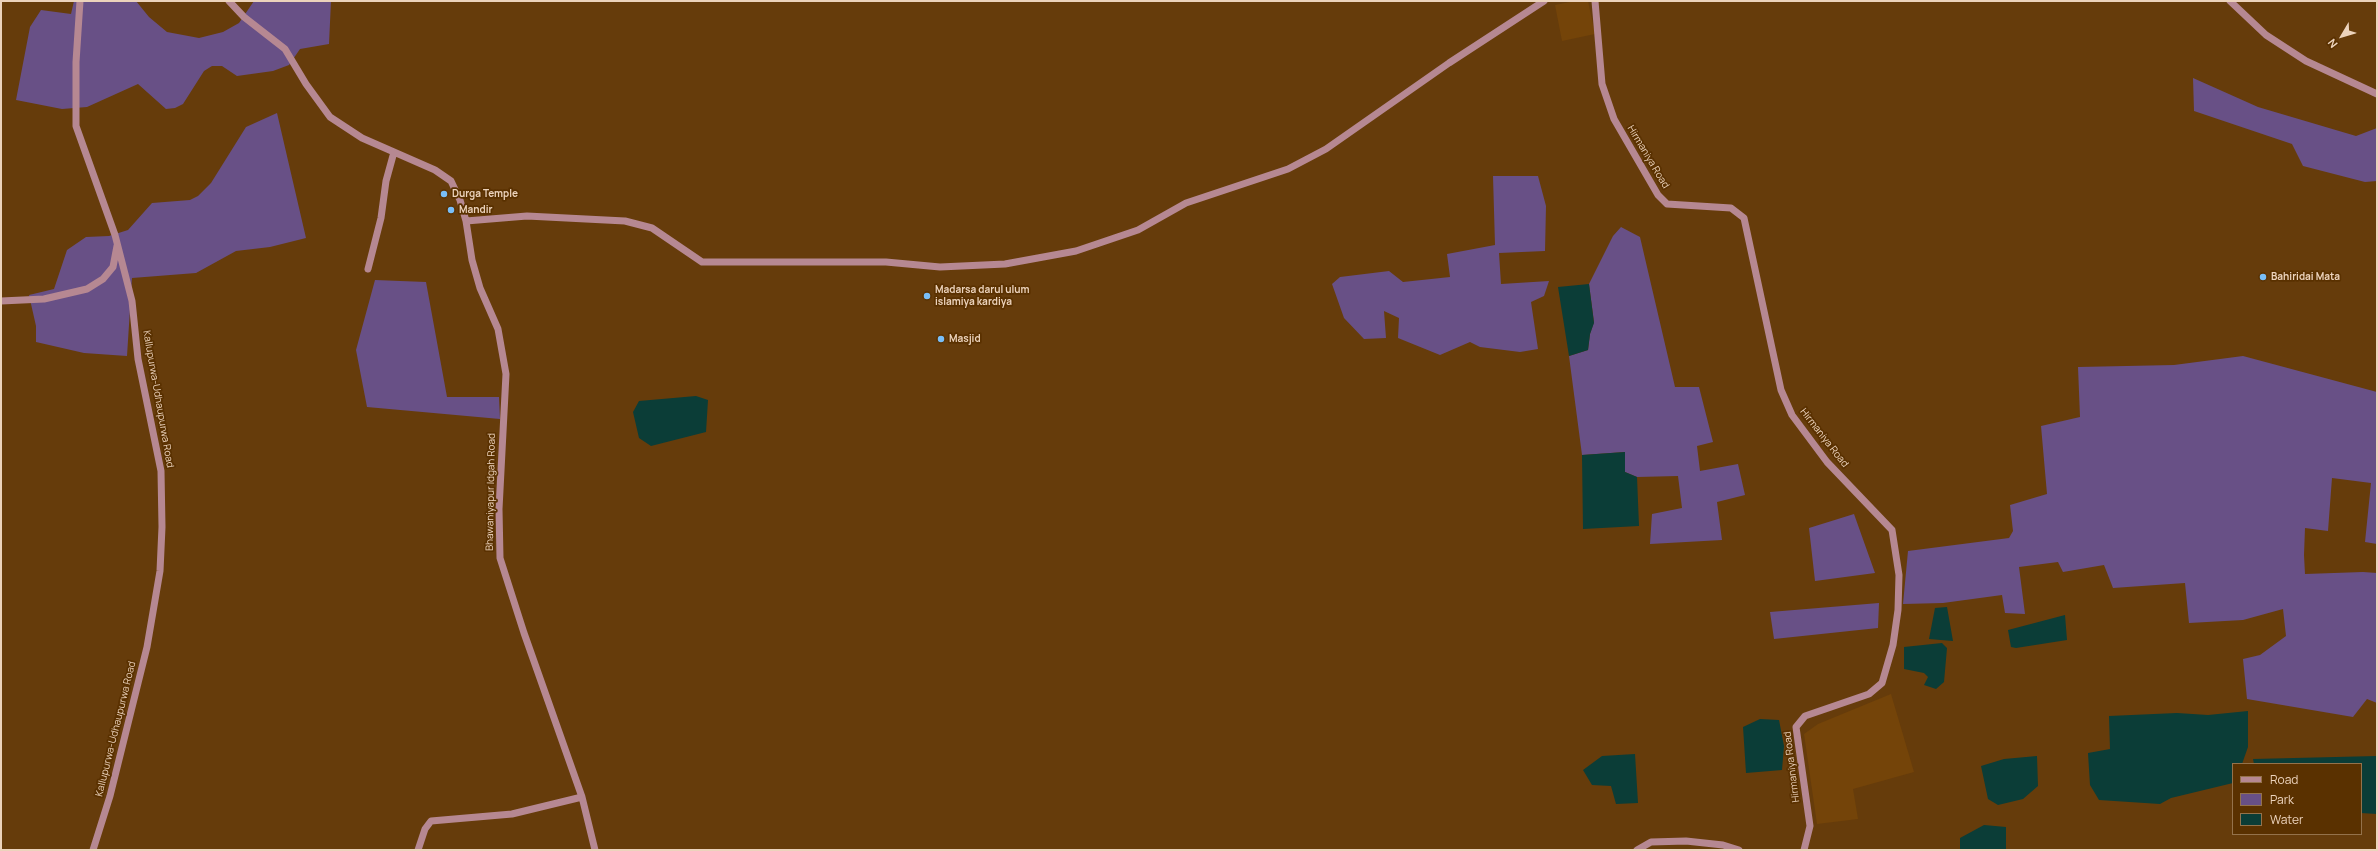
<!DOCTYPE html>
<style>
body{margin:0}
#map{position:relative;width:2378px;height:851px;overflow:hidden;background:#663c0b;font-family:Manrope,sans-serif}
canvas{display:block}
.frame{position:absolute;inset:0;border:2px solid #ecd3bc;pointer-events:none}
.legend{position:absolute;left:2232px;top:763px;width:130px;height:72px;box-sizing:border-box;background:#5a3100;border:1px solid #94724b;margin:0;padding:5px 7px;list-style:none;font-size:12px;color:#ecd3bc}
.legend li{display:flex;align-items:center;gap:8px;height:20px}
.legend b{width:20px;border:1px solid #94724b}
.north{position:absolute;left:2322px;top:16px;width:40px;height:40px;-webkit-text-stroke:3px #5a3100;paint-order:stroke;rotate:232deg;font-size:11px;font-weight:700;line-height:16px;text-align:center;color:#ecd3bc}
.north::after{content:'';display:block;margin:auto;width:14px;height:18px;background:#ecd3bc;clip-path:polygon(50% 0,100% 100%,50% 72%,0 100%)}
</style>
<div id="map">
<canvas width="2378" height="851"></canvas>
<div class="frame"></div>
<ul class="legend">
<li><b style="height:5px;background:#b68892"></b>Road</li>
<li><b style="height:11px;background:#685086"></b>Park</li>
<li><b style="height:11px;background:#0b3d37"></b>Water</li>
</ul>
<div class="north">N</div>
</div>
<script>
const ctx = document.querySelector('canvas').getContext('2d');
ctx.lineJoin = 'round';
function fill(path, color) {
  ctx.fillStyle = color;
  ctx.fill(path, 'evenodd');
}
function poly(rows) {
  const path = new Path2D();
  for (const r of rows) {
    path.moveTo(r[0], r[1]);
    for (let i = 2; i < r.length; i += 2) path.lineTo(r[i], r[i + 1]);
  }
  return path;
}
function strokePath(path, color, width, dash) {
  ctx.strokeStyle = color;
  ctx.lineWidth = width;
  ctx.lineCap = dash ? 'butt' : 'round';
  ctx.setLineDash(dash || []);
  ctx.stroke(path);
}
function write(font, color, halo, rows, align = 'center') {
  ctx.font = font + ' Manrope,sans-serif';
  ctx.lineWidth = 3.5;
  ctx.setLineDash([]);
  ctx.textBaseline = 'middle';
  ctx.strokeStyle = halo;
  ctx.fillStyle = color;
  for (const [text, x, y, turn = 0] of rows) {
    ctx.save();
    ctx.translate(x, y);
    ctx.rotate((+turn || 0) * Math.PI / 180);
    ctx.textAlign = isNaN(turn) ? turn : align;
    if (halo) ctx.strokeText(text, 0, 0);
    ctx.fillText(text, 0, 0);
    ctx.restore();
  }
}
const built = poly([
 [1575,1,1588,1,1595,34,1562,41,1555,5],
 [1891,694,1914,772,1853,789,1858,819,1817,824,1804,734,1818,724]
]);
const green = poly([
 [74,1,136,1,149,17,167,32,199,38,223,32,239,23,254,1,331,1,329,44,300,49,289,65,273,71,237,76,222,66,212,66,204,71,183,104,175,108,166,109,138,84,87,107,62,109,16,100,30,27,41,10,71,14],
 [2193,78,2258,107,2356,136,2377,128,2377,181,2365,182,2303,166,2292,144,2194,111],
 [277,113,306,238,270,247,236,251,196,273,132,278,127,356,84,353,36,342,36,326,29,295,54,289,67,250,86,237,109,236,128,230,152,203,190,200,198,196,211,183,246,127],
 [1493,176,1538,176,1546,206,1545,251,1499,253,1501,284,1549,281,1544,296,1531,302,1538,349,1520,352,1480,347,1470,342,1440,355,1398,338,1399,318,1384,311,1386,338,1364,339,1344,318,1332,284,1340,277,1389,271,1403,282,1450,277,1447,254,1495,245],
 [1621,227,1640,237,1675,387,1699,387,1713,442,1697,446,1700,471,1738,464,1745,495,1717,502,1722,540,1650,544,1652,514,1682,508,1678,476,1637,477,1625,472,1625,452,1582,455,1569,356,1588,350,1590,334,1594,322,1589,284,1613,236],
 [375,280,426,282,447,397,499,397,500,419,367,407,356,350],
 [2243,356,2377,392,2377,544,2365,542,2371,483,2332,478,2328,531,2305,528,2304,555,2305,574,2363,572,2377,573,2377,703,2367,699,2353,717,2247,699,2243,659,2260,655,2286,636,2283,609,2243,620,2189,623,2185,583,2113,588,2104,565,2063,572,2058,562,2019,567,2025,614,2005,613,2002,595,1943,603,1903,604,1908,551,2009,538,2013,531,2010,505,2047,494,2041,426,2080,417,2078,367,2174,365],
 [1854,514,1875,573,1815,581,1809,528],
 [1879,603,1878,628,1774,639,1770,612]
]);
const water = poly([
 [1589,284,1594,323,1590,334,1588,350,1569,356,1558,287],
 [696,396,708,400,706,432,651,446,639,438,633,412,639,401],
 [1625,452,1625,472,1637,477,1639,526,1583,529,1582,455],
 [1947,607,1953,641,1929,639,1935,608],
 [2065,615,2067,640,2016,648,2011,647,2008,630],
 [1942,643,1947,648,1944,682,1936,689,1924,685,1928,677,1924,673,1904,669,1904,647],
 [2248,711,2248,747,2242,764,2233,764,2233,783,2171,798,2160,804,2099,800,2090,785,2088,753,2110,749,2109,716,2177,713,2208,715],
 [1760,719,1779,720,1784,746,1782,770,1746,773,1743,727],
 [1635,754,1638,803,1616,804,1611,786,1592,785,1583,770,1602,756],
 [2037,756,2038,786,2023,799,1998,805,1988,799,1981,766,2004,759],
 [2377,756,2377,814,2361,813,2361,764,2254,764,2253,759],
 [1984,825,2006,827,2006,850,1960,850,1960,838]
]);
const minor = poly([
 [80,1,76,62,76,126,115,235,132,301,138,359,161,471,162,527,160,571,147,647,110,796,93,850],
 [229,1,244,17,285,49,306,84,330,117,362,138,435,170,451,181,460,200,466,221,472,260,480,288,498,329,506,374,499,509,500,558,524,633,582,797,595,850],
 [1595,1,1602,84,1614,119,1658,195,1667,204,1731,208,1744,218,1781,390,1792,415,1827,462,1892,530,1899,575,1898,610,1893,645,1882,683,1869,694,1805,716,1796,727,1810,826,1804,850],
 [2230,1,2266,35,2306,61,2377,94],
 [466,221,527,216,625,221,652,228,702,262,886,262,940,267,1005,264,1076,251,1138,230,1186,203,1288,169,1326,149,1449,63,1544,1],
 [368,269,381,218,386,181,394,152],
 [1,301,44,299,87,289,103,279,113,267,117,246],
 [418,850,425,829,431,821,512,814,582,797],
 [1637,850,1651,842,1686,841,1723,845,1739,850]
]);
const markers = [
 [444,194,4,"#79bff8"],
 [451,210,4,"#79bff8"],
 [2263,277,4,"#79bff8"],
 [927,296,4,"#79bff8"],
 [941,339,4,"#79bff8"]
];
const streetNames = [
 ["Hirmaniya Road",1648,157,59],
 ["Kallupurwa-Udhaupurwa Road",158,399,80],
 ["Hirmaniya Road",1824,438,52],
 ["Bhawaniyapur Idgah Road",491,492,-89],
 ["Kallupurwa-Udhaupurwa Road",116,729,-76],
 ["Hirmaniya Road",1792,767,-97]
];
const poiNames = [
 ["Durga Temple",452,194],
 ["Mandir",459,210],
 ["Bahiridai Mata",2271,277],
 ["Madarsa darul ulum",935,290],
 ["islamiya kardiya",935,302],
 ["Masjid",949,339]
];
fill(built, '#744409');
fill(green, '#685086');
fill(water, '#0b3d37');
strokePath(minor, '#b68892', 7);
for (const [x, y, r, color] of markers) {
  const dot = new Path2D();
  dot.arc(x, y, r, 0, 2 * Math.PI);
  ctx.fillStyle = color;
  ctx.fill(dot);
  strokePath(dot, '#5a3100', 1.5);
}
write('10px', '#ecd3bc', '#5a3100', streetNames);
write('bold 10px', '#ecd3bc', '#5a3100', poiNames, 'left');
</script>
